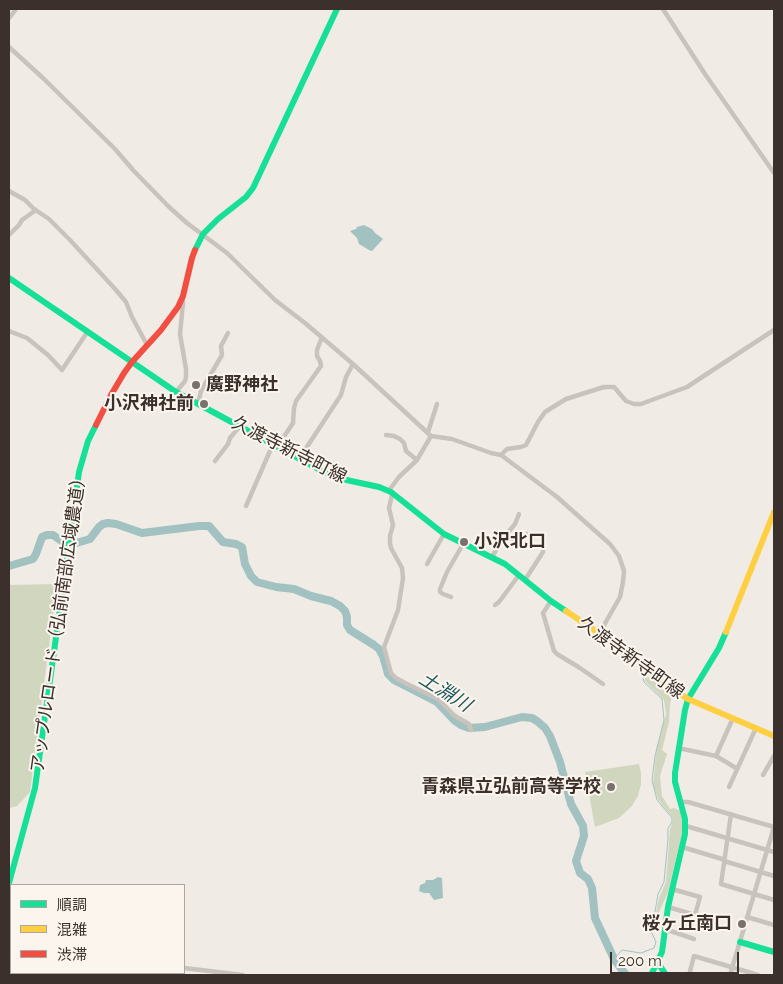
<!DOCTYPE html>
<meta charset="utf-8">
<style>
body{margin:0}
#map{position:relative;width:783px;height:984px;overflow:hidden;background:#f0ebe5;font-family:Raleway,"Noto Sans JP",sans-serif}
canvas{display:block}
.frame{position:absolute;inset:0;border:10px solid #3b302b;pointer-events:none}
.legend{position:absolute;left:10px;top:884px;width:175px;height:90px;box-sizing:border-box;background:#fbf5ee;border:1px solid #aea6a0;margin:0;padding:6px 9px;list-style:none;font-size:15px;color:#3b302b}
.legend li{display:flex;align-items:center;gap:10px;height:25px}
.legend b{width:25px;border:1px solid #aea6a0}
.scale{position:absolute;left:610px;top:952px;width:129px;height:22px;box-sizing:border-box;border:2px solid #3b302b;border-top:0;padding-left:6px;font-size:15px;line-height:18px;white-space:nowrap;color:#3b302b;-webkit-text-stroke:4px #fbf5ee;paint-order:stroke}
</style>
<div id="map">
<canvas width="783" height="984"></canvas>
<div class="frame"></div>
<ul class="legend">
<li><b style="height:6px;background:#16e098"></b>順調</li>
<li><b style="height:6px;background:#ffcf43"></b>混雑</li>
<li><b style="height:6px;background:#f24e42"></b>渋滞</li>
</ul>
<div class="scale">200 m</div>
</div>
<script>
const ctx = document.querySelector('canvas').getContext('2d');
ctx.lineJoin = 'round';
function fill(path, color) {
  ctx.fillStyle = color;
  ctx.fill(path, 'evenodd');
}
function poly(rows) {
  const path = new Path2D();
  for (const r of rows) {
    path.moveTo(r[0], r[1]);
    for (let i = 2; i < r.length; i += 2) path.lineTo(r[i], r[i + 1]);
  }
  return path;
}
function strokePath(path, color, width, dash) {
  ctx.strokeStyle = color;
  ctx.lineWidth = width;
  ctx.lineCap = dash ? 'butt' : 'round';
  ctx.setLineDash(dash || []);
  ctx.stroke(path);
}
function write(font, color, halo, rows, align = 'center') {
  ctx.font = font + ' Raleway,"Noto Sans JP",sans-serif';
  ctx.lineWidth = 4;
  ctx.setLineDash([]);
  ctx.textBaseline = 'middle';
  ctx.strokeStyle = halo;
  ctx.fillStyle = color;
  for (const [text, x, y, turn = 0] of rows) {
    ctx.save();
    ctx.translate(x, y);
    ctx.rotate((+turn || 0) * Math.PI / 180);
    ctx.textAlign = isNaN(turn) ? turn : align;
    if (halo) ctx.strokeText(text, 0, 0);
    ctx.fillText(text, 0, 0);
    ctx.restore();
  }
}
const green = poly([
 [57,584,30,792,17,806,9,808,9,585],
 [650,677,672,696,670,704,669,722,662,750,667,754,660,776,662,796,670,809,674,808,681,811,683,829,668,892,655,921,653,919,656,913,659,898,666,882,670,829,673,820,673,818,663,806,658,799,653,785,656,752,666,714,664,700,645,681,645,678],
 [639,764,641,773,641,784,638,796,632,806,619,818,595,827,585,772]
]);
const water = poly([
 [364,225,372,229,376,234,378,235,383,239,372,251,369,250,359,244,357,238,350,231,356,229,357,227],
 [438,877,442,878,443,898,434,900,429,893,424,893,419,891,420,885,425,883,426,880,433,880]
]);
const stream = poly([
 [614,959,622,950,641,953,654,948,656,942,650,929,650,924,655,912,658,894,664,882,668,839,668,828,672,822,672,818,657,800,652,780,655,756,664,720,662,699,644,682,643,678]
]);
const river = poly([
 [9,566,33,559,36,554,42,537,47,535,53,535,63,542,73,544,90,539,99,527,103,524,108,523,116,524,142,533,199,526,209,526,223,542,236,544,242,547,245,564,251,576,257,582,276,587,294,589,311,596,331,601,340,606,345,611,347,617,347,625,350,630,374,645,379,649,383,656,388,674,394,680,437,702,455,721,461,725,469,728,485,727,522,717,532,718,537,721,545,728,550,736,560,762,571,804,583,826,584,836,576,861,580,873,588,879,592,888,595,918,614,959,626,975]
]);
const street = poly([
 [663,9,705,74,774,173],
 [9,18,16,9],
 [9,47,44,79,115,149,133,170,169,207,187,223,227,253,275,300,305,323,353,364,431,436,452,439,491,453,501,455,557,497,610,544,619,556,624,571,623,582,620,597,599,634],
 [9,191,25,200,34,209,49,219,70,240,116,290,126,302,132,317,147,345],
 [9,235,19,225,22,220,36,210],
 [9,331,27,338,48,355,62,370,88,331],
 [176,392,185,381,186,377,186,369,180,334,183,303,183,298],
 [198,404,201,391,222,355,221,346,228,333],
 [428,432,437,404],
 [386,435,394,436,400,439,404,443,406,451,417,460],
 [431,436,417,460,399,477,390,489,392,495,389,508,393,525,390,536,390,543,391,548,402,568,403,578,398,610,384,647,391,673,396,678,407,684,438,699,455,716,469,724,471,730],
 [277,447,293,423,294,408,296,401,321,366,320,361,317,356,317,350,322,337],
 [501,455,507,449,521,447,526,445,538,422,545,412,566,399,604,387,614,387,626,401,634,404,641,404,687,387,774,330],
 [299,459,341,395,346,377,353,364],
 [215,461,228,444,230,438,240,426],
 [246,506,273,444],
 [506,535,513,539,518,541,524,538,527,534],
 [492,557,503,538,506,535,515,524,519,514],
 [427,564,444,534],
 [525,580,543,552,543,543],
 [451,597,443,594,440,592,440,589,447,572,463,544],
 [551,601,543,613,554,651,557,654,580,668,603,684],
 [495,605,499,602,519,575],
 [678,748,716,756,733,718],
 [716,756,736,768],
 [763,775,774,756],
 [729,787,756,728],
 [681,802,688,802,774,827],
 [731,814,721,884,774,900],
 [686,826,774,852],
 [682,847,722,859,724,861,774,876],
 [668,907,695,915,700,897,672,889],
 [747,917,774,925],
 [9,922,11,922],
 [665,929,694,939],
 [184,968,243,975],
 [689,975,694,956,758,975],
 [730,975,774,827]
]);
const fast = poly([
 [195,250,203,234,218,219,246,197,253,188,337,9],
 [9,278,176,392,326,473,337,478,379,487,391,492,444,534,505,564,551,601,566,611],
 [9,883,35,788,79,472,88,441,96,425],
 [740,942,774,952],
 [658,963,666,975],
 [651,975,662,952,668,907,685,834,685,819,675,782,675,773,685,710,688,699,719,648,726,632]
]);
const slow = poly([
 [566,611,615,644,667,685,688,699,774,736],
 [726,632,774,512]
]);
const jam = poly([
 [96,425,111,395,124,373,132,362,161,330,178,307,183,296,192,258,195,250]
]);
const markers = [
 [196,385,5,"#7a716c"],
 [204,404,5,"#7a716c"],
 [464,542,5,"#7a716c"],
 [611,787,5,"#7a716c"],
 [742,924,5,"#7a716c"]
];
const poiNames = [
 ["廣野神社",206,385,"left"],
 ["小沢神社前",194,404],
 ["小沢北口",474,542,"left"],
 ["青森県立弘前高等学校",601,787],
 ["桜ヶ丘南口",732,924]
];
const streetNames = [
 ["久渡寺新寺町線",289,450,27],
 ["アップルロード（弘前南部広域農道）",59,621,-82],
 ["久渡寺新寺町線",631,658,36]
];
const waterNames = [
 ["土淵川",445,692,32]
];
fill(green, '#d1d6bf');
fill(water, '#a1c2c1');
strokePath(stream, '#a1c2c1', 1);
strokePath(river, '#a1c2c1', 8);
strokePath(street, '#c9c3be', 4.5);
strokePath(fast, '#16e098', 6);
strokePath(slow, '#ffcf43', 6);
strokePath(jam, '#f24e42', 6);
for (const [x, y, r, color] of markers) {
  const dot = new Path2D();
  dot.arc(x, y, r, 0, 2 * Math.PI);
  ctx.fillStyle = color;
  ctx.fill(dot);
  strokePath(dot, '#fbf5ee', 2);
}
write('bold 18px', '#3b302b', '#fbf5ee', poiNames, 'right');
write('18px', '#3b302b', '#fbf5ee', streetNames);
write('italic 19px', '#1f5a5e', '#fbf5ee', waterNames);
</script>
